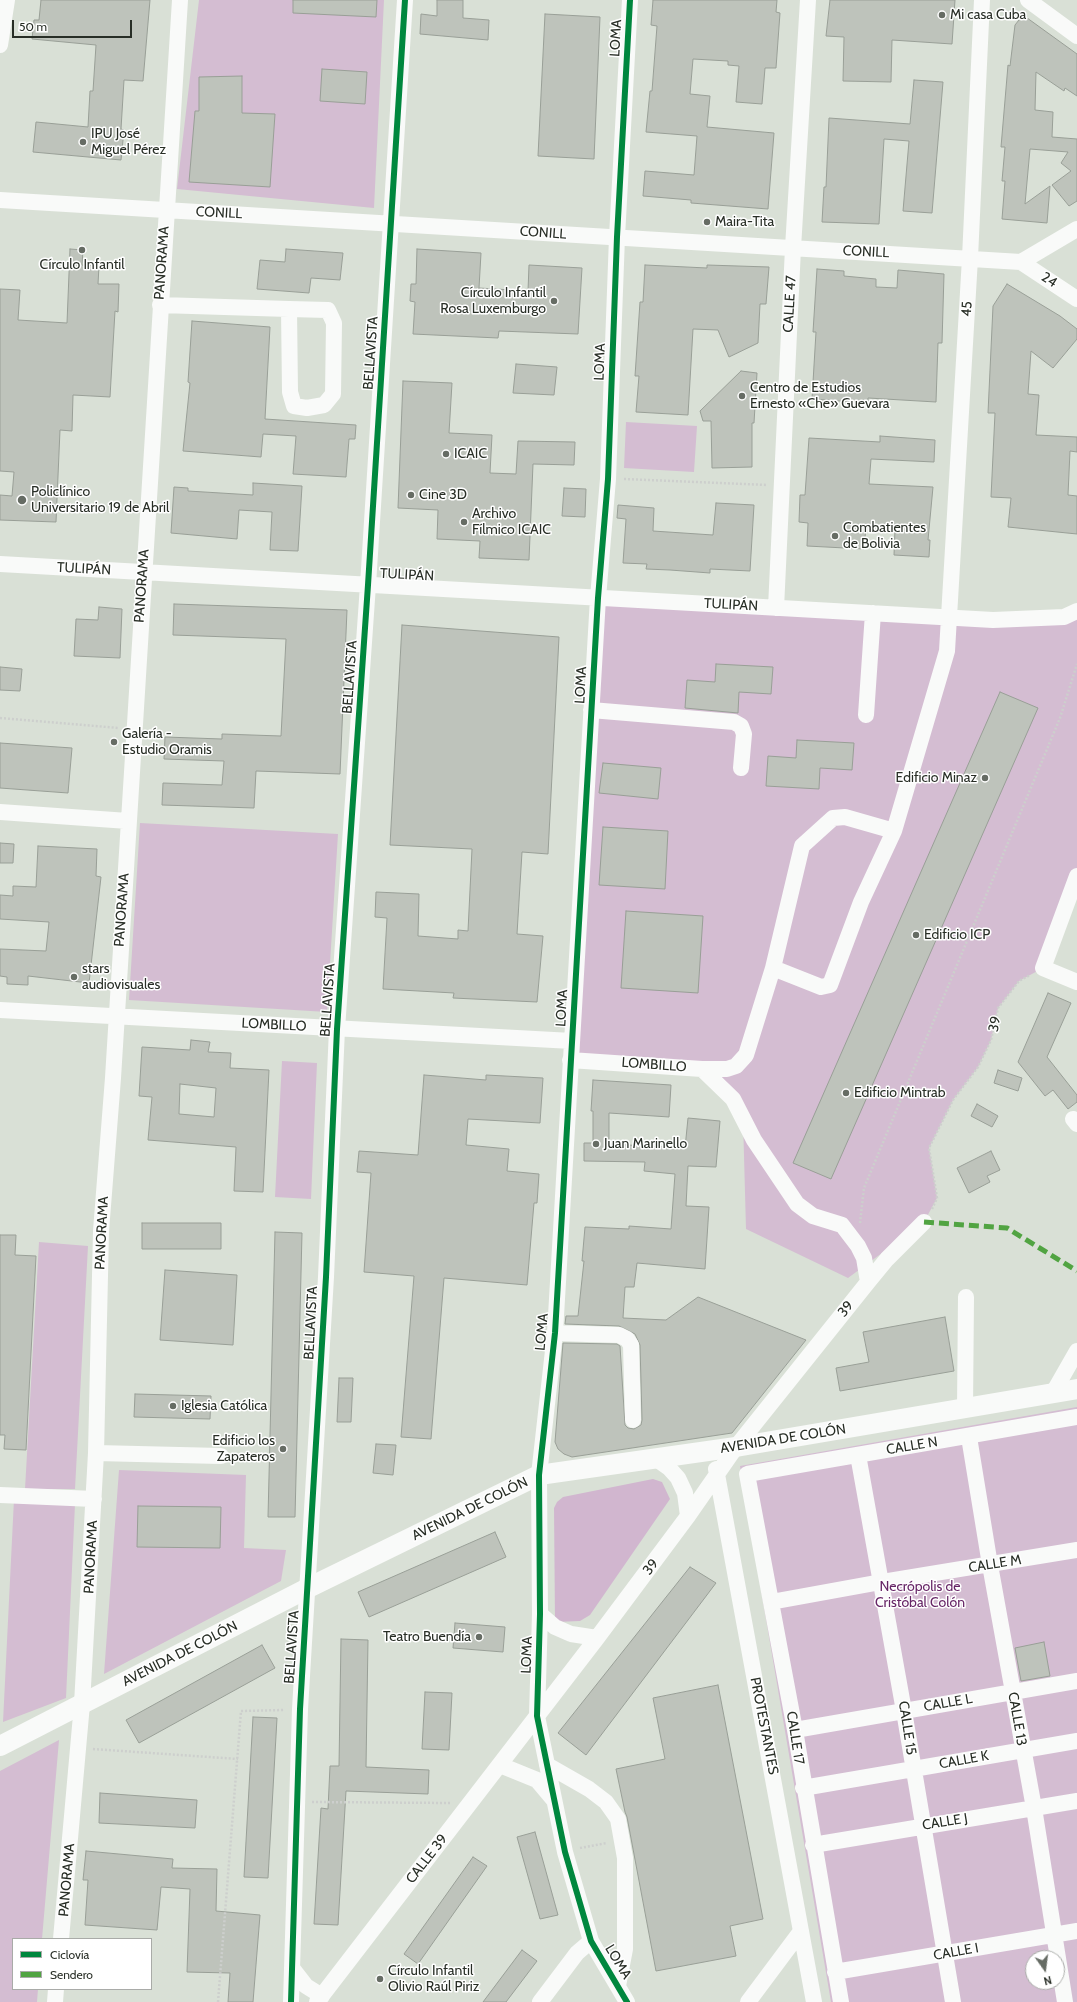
<!DOCTYPE html>
<meta charset="utf-8">
<style>
body{margin:0}
#map{position:relative;width:1077px;height:2002px;overflow:hidden;background:#d9e0d6;font-family:Cabin,sans-serif}
canvas{display:block}
.legend{position:absolute;left:12px;top:1938px;width:140px;height:52px;box-sizing:border-box;background:#fff;border:1px solid #a9aba8;margin:0;padding:5px 7px;list-style:none;font-size:12px;color:#282e26}
.legend li{display:flex;align-items:center;gap:8px;height:20px}
.legend b{width:20px;border:1px solid #a9aba8}
.north{position:absolute;left:1025px;top:1950px;width:40px;height:40px;box-sizing:border-box;background:#fff;border:1px solid #a9aba8;border-radius:50%;rotate:166deg;font-size:11px;font-weight:700;line-height:16px;text-align:center;color:#282e26}
.north::after{content:'';display:block;margin:auto;width:14px;height:18px;background:#666c64;clip-path:polygon(50% 0,100% 100%,50% 72%,0 100%)}
.scale{position:absolute;left:12px;top:20px;width:120px;height:18px;box-sizing:border-box;border:2px solid #282e26;border-top:0;padding-left:5px;font-size:12px;line-height:14px;white-space:nowrap;color:#282e26;-webkit-text-stroke:3px #fff;paint-order:stroke}
</style>
<div id="map">
<canvas width="1077" height="2002"></canvas>
<ul class="legend">
<li><b style="height:5px;background:#00873e"></b>Ciclovía</li>
<li><b style="height:5px;background:#51a442"></b>Sendero</li>
</ul>
<div class="north">N</div>
<div class="scale">50 m</div>
</div>
<script>
const ctx = document.querySelector('canvas').getContext('2d');
ctx.lineJoin = 'round';
function fill(path, color) {
  ctx.fillStyle = color;
  ctx.fill(path, 'evenodd');
}
function poly(rows) {
  const path = new Path2D();
  for (const r of rows) {
    path.moveTo(r[0], r[1]);
    for (let i = 2; i < r.length; i += 2) path.lineTo(r[i], r[i + 1]);
  }
  return path;
}
function strokePath(path, color, width, dash) {
  ctx.strokeStyle = color;
  ctx.lineWidth = width;
  ctx.lineCap = dash ? 'butt' : 'round';
  ctx.setLineDash(dash || []);
  ctx.stroke(path);
}
function write(font, color, halo, rows, align = 'center') {
  ctx.font = font + ' Cabin,sans-serif';
  ctx.lineWidth = 3;
  ctx.setLineDash([]);
  ctx.textBaseline = 'middle';
  ctx.strokeStyle = halo;
  ctx.fillStyle = color;
  for (const [text, x, y, turn = 0] of rows) {
    ctx.save();
    ctx.translate(x, y);
    ctx.rotate((+turn || 0) * Math.PI / 180);
    ctx.textAlign = isNaN(turn) ? turn : align;
    if (halo) ctx.strokeText(text, 0, 0);
    ctx.fillText(text, 0, 0);
    ctx.restore();
  }
}
const green = poly([
 [199,0,384,0,374,208,177,189],
 [626,422,697,426,694,472,624,468],
 [598,598,993,620,1077,611,1077,876,1043,968,1019,981,998,1008,991,1040,978,1067,953,1100,929,1148,937,1198,924,1222,848,1278,746,1229,743,1119,703,1069,570,1060],
 [140,823,338,834,327,1012,129,1000],
 [282,1061,317,1063,311,1199,275,1197],
 [39,1242,88,1246,75,1489,25,1489],
 [1077,1407,1077,2002,831,2002,740,1466],
 [1033,1958,1057,1958,1057,1982,1033,1982],
 [119,1470,246,1475,244,1548,286,1550,281,1581,104,1674],
 [14,1499,75,1504,66,1698,3,1722],
 [59,1740,42,1939,13,1939,13,1989,38,1989,37,2002,0,2002,0,1771]
]);
const forest = poly([
 [653,1479,662,1482,670,1499,590,1615,580,1621,555,1622,554,1508,557,1502,563,1497]
]);
const building = poly([
 [41,0,150,0,143,81,124,80,121,129,124,130,121,160,33,152,36,122,88,127,90,91,93,91,96,45,32,39,34,20,39,20,41,0],
 [293,0,377,0,376,17,293,13,293,0],
 [437,0,463,0,463,18,489,20,488,40,420,34,421,14,437,16,437,0],
 [653,0,777,0,776,12,780,13,776,68,765,68,762,104,736,102,739,66,728,65,728,61,693,59,690,94,710,96,707,127,774,133,768,209,691,203,691,200,643,196,645,171,694,175,697,136,646,132,650,91,652,91,657,26,651,25,653,0],
 [830,0,955,0,952,44,892,40,891,82,843,81,844,37,826,36,830,0],
 [545,14,600,17,594,159,538,156,545,14],
 [1023,15,1077,54,1077,96,1065,88,1064,91,1036,72,1035,110,1053,112,1052,137,1077,139,1077,201,1069,206,1052,185,1071,171,1061,163,1068,152,1030,149,1025,204,1050,186,1047,223,1002,219,1005,181,1002,181,1005,147,1001,147,1008,65,1010,66,1015,25,1023,15],
 [322,69,367,72,365,104,320,101,322,69],
 [242,76,242,113,275,114,270,187,189,182,195,111,199,111,199,77,242,76],
 [914,80,943,82,932,213,903,211,909,141,884,139,879,224,822,222,824,187,826,187,829,118,910,124,914,80],
 [70,249,83,250,82,265,99,266,98,284,119,284,118,312,115,311,110,397,73,395,72,431,60,430,56,522,0,520,0,495,12,496,14,472,0,471,0,289,20,290,18,320,67,323,70,249],
 [286,249,343,253,340,280,311,278,309,293,257,289,260,260,285,262,286,249],
 [417,249,481,253,479,288,528,291,529,265,582,268,578,334,499,331,498,338,413,334,415,302,410,301,411,284,416,284,417,249],
 [645,265,707,268,707,265,769,267,766,304,760,304,758,343,729,357,718,330,693,329,688,415,636,412,639,376,635,376,640,302,643,302,645,265],
 [817,269,844,271,844,276,876,279,876,287,897,288,898,270,944,274,942,343,938,343,936,402,868,398,868,403,812,399,816,332,813,332,817,269],
 [1007,284,1060,316,1077,329,1077,339,1053,368,1031,351,1028,394,1039,395,1036,435,1077,437,1077,452,1070,451,1068,495,1077,496,1077,534,1008,527,1011,498,991,497,995,413,988,413,993,306,1007,284],
 [192,321,270,327,265,419,356,425,355,439,349,439,346,477,293,474,296,436,263,434,261,457,183,451,190,383,188,382,192,321],
 [516,364,557,367,554,395,513,393,516,364],
 [741,371,757,373,754,423,752,423,752,467,712,468,711,421,703,421,700,411,741,371],
 [403,381,452,383,449,433,492,435,490,473,516,474,518,441,575,442,574,465,533,464,529,560,479,558,480,541,437,539,438,510,398,508,403,381],
 [880,436,935,440,934,462,871,459,869,484,933,487,928,540,930,540,929,557,894,555,895,529,866,527,864,549,807,546,808,523,799,522,800,495,805,495,809,438,880,442,880,436],
 [253,483,302,486,298,551,270,550,272,512,239,510,237,539,171,533,174,487,188,488,188,491,253,495,253,483],
 [564,488,586,489,585,517,562,516,564,488],
 [716,503,754,505,750,571,710,569,710,573,670,570,646,569,647,564,623,563,626,519,617,518,618,505,654,508,653,531,713,535,716,503],
 [174,604,347,610,340,774,256,771,254,808,162,805,163,783,222,785,224,761,164,759,165,737,222,739,222,734,281,736,286,639,173,635,174,604],
 [99,607,122,609,120,658,74,656,76,619,98,620,99,607],
 [402,625,559,637,548,854,522,852,517,934,543,936,537,1002,453,998,454,993,383,989,387,918,375,917,376,892,419,894,418,936,458,939,458,930,468,931,472,849,390,845,402,625],
 [716,664,773,667,771,694,739,692,738,713,685,708,687,680,715,682,716,664],
 [0,667,22,669,20,691,0,690,0,667],
 [1000,692,1038,708,831,1179,793,1163,1000,692],
 [797,740,854,743,852,770,820,768,819,789,766,786,768,756,796,758,797,740],
 [0,743,72,748,68,793,0,788,0,743],
 [603,763,661,768,658,799,599,793,603,763],
 [603,827,668,831,665,889,599,885,603,827],
 [0,843,14,844,13,863,0,863,0,843],
 [38,846,97,849,96,876,101,877,89,983,28,976,28,985,7,984,7,977,0,976,0,949,46,951,49,922,0,919,0,895,13,896,13,886,36,887,38,846],
 [626,911,703,916,698,993,621,988,626,911],
 [1048,993,1071,1003,1047,1057,1077,1095,1077,1102,1068,1109,1053,1090,1045,1096,1018,1062,1048,993],
 [191,1040,210,1042,208,1052,231,1053,230,1068,269,1070,263,1192,234,1191,236,1147,148,1140,152,1097,139,1096,142,1047,190,1050,191,1040],
 [180,1084,216,1088,214,1117,179,1114,180,1084],
 [998,1070,1022,1078,1018,1091,994,1083,998,1070],
 [424,1075,486,1080,486,1075,543,1078,540,1123,468,1119,466,1145,509,1149,507,1171,539,1174,537,1203,534,1203,527,1285,444,1278,431,1439,401,1437,414,1276,364,1272,371,1173,357,1172,359,1151,418,1155,424,1075],
 [593,1080,671,1085,669,1117,609,1113,609,1144,685,1148,688,1118,720,1121,716,1167,688,1166,686,1206,709,1207,705,1269,637,1263,634,1287,625,1287,623,1318,666,1320,698,1297,806,1340,732,1433,572,1457,564,1454,558,1449,555,1442,563,1343,617,1344,620,1346,625,1425,628,1428,634,1429,641,1425,642,1420,640,1345,635,1334,619,1326,565,1324,566,1316,578,1316,584,1261,582,1261,585,1227,629,1229,629,1226,671,1229,675,1174,644,1171,645,1162,584,1161,584,1143,593,1143,593,1111,591,1111,593,1080],
 [977,1104,998,1116,992,1127,971,1116,977,1104],
 [991,1151,1000,1170,987,1176,990,1182,969,1193,957,1168,991,1151],
 [142,1223,221,1223,221,1249,142,1249,142,1223],
 [275,1232,302,1233,295,1517,268,1517,275,1232],
 [0,1235,16,1235,15,1255,36,1256,26,1450,4,1449,5,1435,0,1435,0,1235],
 [165,1270,237,1275,233,1345,160,1340,165,1270],
 [945,1317,954,1371,840,1391,836,1368,869,1362,863,1332,945,1317],
 [339,1378,353,1378,351,1422,337,1422,339,1378],
 [135,1394,211,1396,210,1419,134,1417,135,1394],
 [376,1444,396,1445,393,1475,373,1473,376,1444],
 [138,1506,221,1507,220,1548,137,1547,138,1506],
 [495,1532,506,1557,369,1617,358,1592,495,1532],
 [690,1567,716,1583,586,1755,558,1733,690,1567],
 [455,1623,505,1627,503,1652,453,1648,455,1623],
 [341,1639,368,1640,366,1767,429,1770,428,1794,346,1791,338,1925,314,1924,321,1808,328,1809,330,1766,339,1766,341,1639],
 [1044,1642,1050,1676,1021,1681,1015,1648,1044,1642],
 [262,1645,275,1668,139,1743,126,1720,262,1645],
 [718,1685,763,1919,730,1926,736,1956,656,1971,627,1817,625,1812,616,1769,665,1759,653,1698,718,1685],
 [425,1692,452,1693,449,1750,422,1749,425,1692],
 [253,1717,277,1718,268,1878,244,1877,253,1717],
 [100,1793,197,1800,195,1828,99,1823,100,1793],
 [535,1832,558,1915,540,1919,517,1837,535,1832],
 [86,1851,173,1859,172,1868,217,1869,216,1911,260,1915,253,2002,228,2002,230,1973,187,1972,190,1889,161,1887,157,1930,85,1925,88,1880,83,1880,86,1851],
 [473,1857,487,1866,418,1964,404,1954,473,1857],
 [522,1950,537,1961,506,2002,483,2002,522,1950]
]);
const path = poly([
 [624,479,767,485],
 [0,718,119,728],
 [932,1209,937,1198,929,1148,953,1100,978,1067,991,1040,998,1008,1019,981,1030,975],
 [860,1223,864,1188,1060,718,1077,664],
 [93,1749,238,1759],
 [312,1802,451,1803],
 [580,1848,607,1843],
 [218,2002,241,1711,284,1710]
]);
const minor = poly([
 [1028,0,1077,36],
 [0,45,7,0],
 [0,200,1021,262,1077,229],
 [1021,262,1077,299],
 [160,305,289,309,328,310,334,323,333,394,324,405,307,408,294,406,290,392,289,309],
 [0,564,993,620,1064,617,1077,611],
 [776,608,793,248,808,0],
 [591,710,734,722,741,726,744,734,741,768],
 [866,715,873,613],
 [0,812,128,821],
 [1077,876,1043,968,1077,982],
 [773,968,821,987,830,985,861,902,894,831],
 [0,1010,572,1041],
 [570,1060,702,1069,727,1069,736,1066,746,1055,773,968,802,846,833,818,845,817,894,831,947,651,970,258,982,0],
 [702,1069,733,1099,754,1140,797,1204,813,1216,842,1225,858,1246,864,1258,868,1282],
 [1073,1119,1077,1124],
 [555,1333,619,1335,627,1339,631,1345,633,1420],
 [1053,1393,1077,1351],
 [965,1408,966,1297],
 [969,1437,990,1565,1034,1808,1065,2002],
 [96,1453,221,1456],
 [858,1455,904,1711,953,2002],
 [655,1458,669,1468,678,1478,685,1493,688,1516],
 [716,1469,814,2002],
 [0,1495,94,1499],
 [771,1602,881,1582,1077,1550],
 [540,1614,555,1627,571,1634,597,1638],
 [795,1730,1077,1681],
 [500,1765,537,1780,553,1799],
 [547,1765,589,1789,606,1802,618,1819,625,1858,625,1949,618,1986],
 [803,1788,1077,1741],
 [813,1845,1077,1801],
 [61,1939,82,1704,96,1453,101,1231,113,1078,180,0],
 [292,1968,306,1986,322,1996],
 [835,1972,1077,1931],
 [55,2002,56,1989],
 [291,2002,300,1709,326,1277,337,1029,368,585,405,0],
 [317,2002,597,1638,688,1516,736,1447,868,1282,887,1259,924,1222],
 [540,2002,577,1953,591,1941],
 [627,2002,591,1941,565,1852,537,1716,540,1614,539,1475,555,1333,598,598,608,479,617,237,630,0],
 [748,2002,801,1931],
 [841,2002,795,1730,747,1474,1077,1417]
]);
const major = poly([
 [0,1746,308,1588,539,1475,736,1447,1077,1389]
]);
const quiet = poly([
 [924,1222,1007,1228,1077,1271]
]);
const cycleway = poly([
 [291,2002,300,1709,326,1277,337,1029,368,585,405,0],
 [627,2002,591,1941,565,1852,537,1716,540,1614,539,1475,555,1333,598,598,608,479,617,237,630,0]
]);
const markers = [
 [942,15,4,"#666c64"],
 [83,142,4,"#666c64"],
 [707,222,4,"#666c64"],
 [82,250,4,"#666c64"],
 [554,301,4,"#666c64"],
 [742,396,4,"#666c64"],
 [446,454,4,"#666c64"],
 [411,495,4,"#666c64"],
 [22,500,5,"#666c64"],
 [464,522,4,"#666c64"],
 [835,536,4,"#666c64"],
 [114,742,4,"#666c64"],
 [985,778,4,"#666c64"],
 [916,935,4,"#666c64"],
 [74,977,4,"#666c64"],
 [846,1093,4,"#666c64"],
 [596,1144,4,"#666c64"],
 [173,1406,4,"#666c64"],
 [283,1449,4,"#666c64"],
 [479,1637,4,"#666c64"],
 [380,1979,4,"#666c64"]
];
const poiNames = [
 ["Mi casa Cuba",950,15],
 ["IPU José",91,134],
 ["Miguel Pérez",91,150],
 ["Maira-Tita",715,222],
 ["Círculo Infantil",82,265,"center"],
 ["Círculo Infantil",546,293,"right"],
 ["Rosa Luxemburgo",546,309,"right"],
 ["Centro de Estudios",750,388],
 ["Ernesto «Che» Guevara",750,404],
 ["ICAIC",454,454],
 ["Policlínico",31,492],
 ["Universitario 19 de Abril",31,508],
 ["Cine 3D",419,495],
 ["Archivo",472,514],
 ["Fílmico ICAIC",472,530],
 ["Combatientes",843,528],
 ["de Bolivia",843,544],
 ["Galería -",122,734],
 ["Estudio Oramis",122,750],
 ["Edificio Minaz",977,778,"right"],
 ["Edificio ICP",924,935],
 ["stars",82,969],
 ["audiovisuales",82,985],
 ["Edificio Mintrab",854,1093],
 ["Juan Marinello",604,1144],
 ["Iglesia Católica",181,1406],
 ["Edificio los",275,1441,"right"],
 ["Zapateros",275,1457,"right"],
 ["Teatro Buendía",471,1637,"right"],
 ["Círculo Infantil",388,1971],
 ["Olivio Raúl Piriz",388,1987]
];
const streetNames = [
 ["LOMA",616,38,-87],
 ["CONILL",219,213,3],
 ["CONILL",543,233,4],
 ["CONILL",866,252,3],
 ["PANORAMA",162,263,-86],
 ["24",1049,280,33],
 ["CALLE 47",790,304,-87],
 ["45",967,309,-87],
 ["BELLAVISTA",371,353,-86],
 ["LOMA",600,362,-88],
 ["TULIPÁN",84,569,3],
 ["TULIPÁN",407,575,3],
 ["PANORAMA",142,586,-86],
 ["TULIPÁN",731,605,3],
 ["BELLAVISTA",350,677,-86],
 ["LOMA",581,685,-87],
 ["PANORAMA",122,910,-86],
 ["BELLAVISTA",328,1000,-86],
 ["LOMA",562,1008,-87],
 ["39",995,1024,-79],
 ["LOMBILLO",274,1025,3],
 ["LOMBILLO",654,1065,4],
 ["PANORAMA",102,1233,-87],
 ["39",846,1309,-51],
 ["BELLAVISTA",311,1323,-87],
 ["LOMA",542,1332,-85],
 ["AVENIDA DE COLÓN",783,1439,-9],
 ["CALLE N",912,1446,-9],
 ["AVENIDA DE COLÓN",470,1509,-26],
 ["PANORAMA",91,1557,-87],
 ["CALLE M",995,1564,-9],
 ["39",651,1567,-53],
 ["BELLAVISTA",292,1647,-86],
 ["AVENIDA DE COLÓN",180,1654,-27],
 ["LOMA",527,1655,-88],
 ["CALLE L",948,1703,-10],
 ["CALLE 13",1017,1719,80],
 ["PROTESTANTES",764,1726,79],
 ["CALLE 15",907,1728,81],
 ["CALLE 17",795,1738,81],
 ["CALLE K",964,1760,-10],
 ["CALLE J",945,1822,-9],
 ["CALLE 39",427,1859,-52],
 ["PANORAMA",67,1880,-85],
 ["CALLE I",956,1952,-10],
 ["LOMA",618,1962,59]
];
const parkNames = [
 ["Necrópolis de",920,1587],
 ["Cristóbal Colón",920,1603]
];
fill(green, '#d4bdd2');
fill(forest, '#d1b6cf');
fill(building, '#bec3bb');
strokePath(building, '#999f97', 1);
strokePath(path, '#cdcfcd', 2.5, [2, 2]);
strokePath(minor, '#f9faf9', 16);
strokePath(major, '#f9faf9', 20);
strokePath(quiet, '#51a442', 5, [10, 5]);
strokePath(cycleway, '#00873e', 6);
for (const [x, y, r, color] of markers) {
  const dot = new Path2D();
  dot.arc(x, y, r, 0, 2 * Math.PI);
  ctx.fillStyle = color;
  ctx.fill(dot);
  strokePath(dot, '#fff', 1.5);
}
write('14px', '#282e26', '#fff', poiNames, 'left');
write('14px', '#282e26', '#fff', streetNames);
write('14px', '#662566', '#fff', parkNames);
</script>
